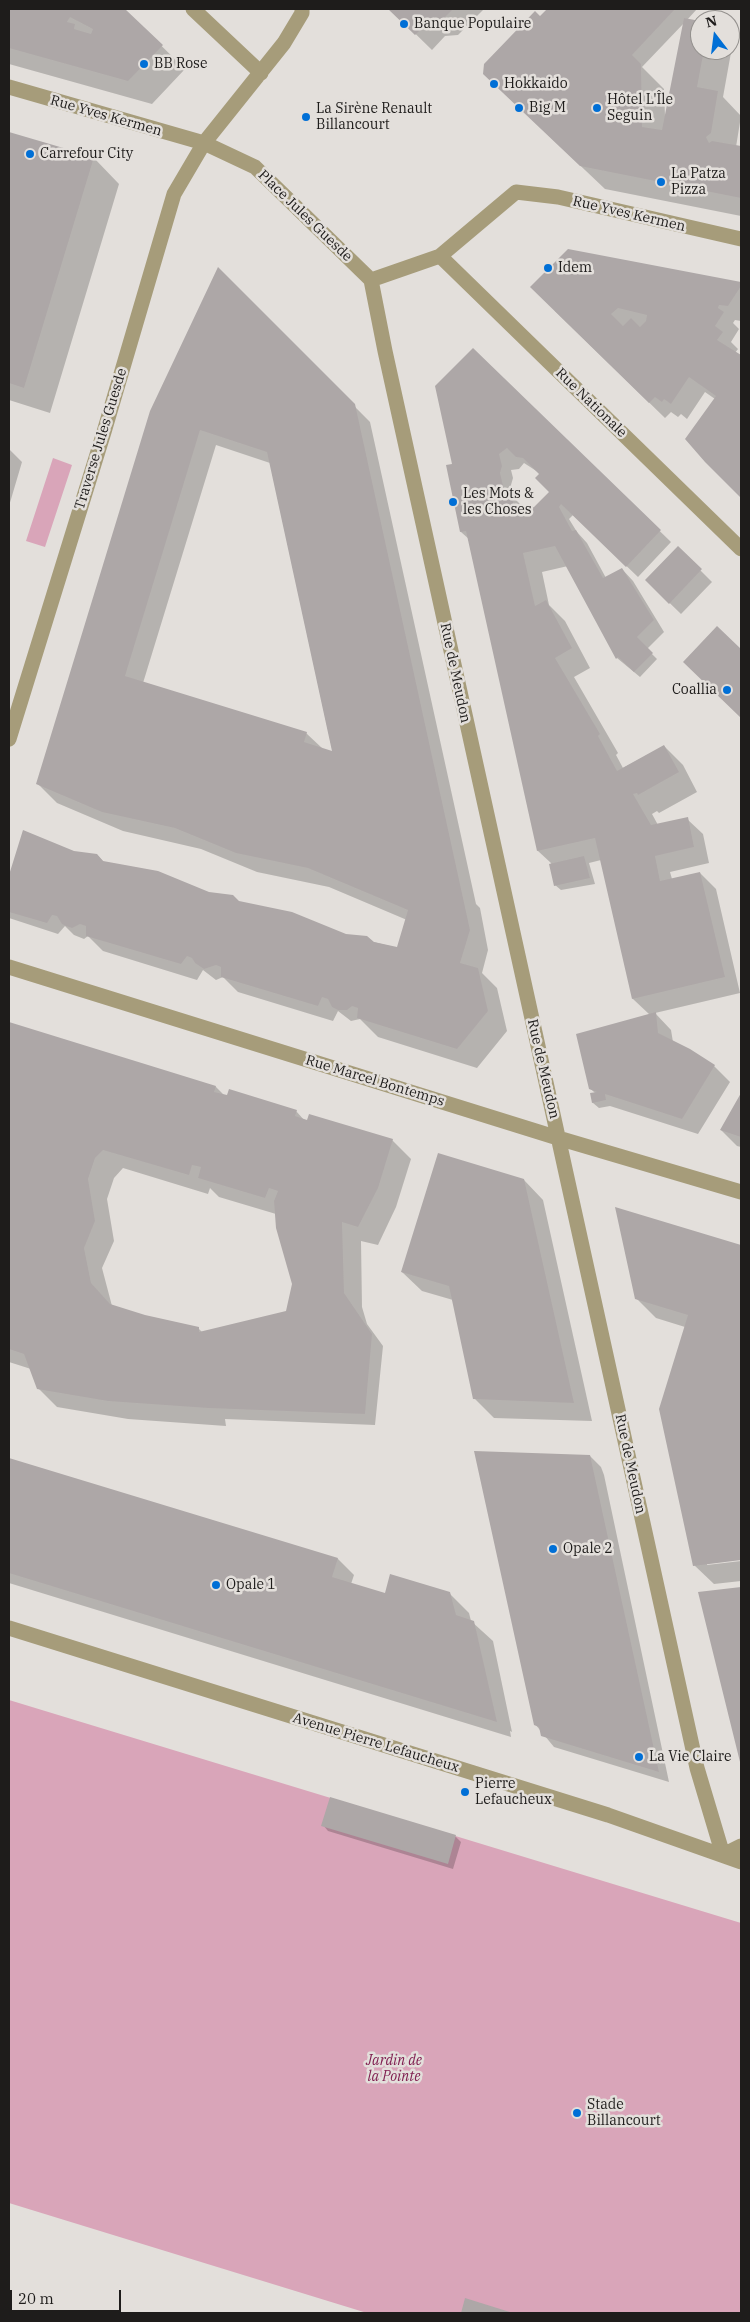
<!DOCTYPE html>
<meta charset="utf-8">
<style>
body{margin:0}
#map{position:relative;width:750px;height:2322px;overflow:hidden;background:#e3dfdb;font-family:"IBM Plex Serif",serif}
canvas{display:block}
.frame{position:absolute;inset:0;border:10px solid #1e1c1b;pointer-events:none}
.north{position:absolute;left:690px;top:10px;width:50px;height:50px;box-sizing:border-box;background:#e3dfdb;border:1px solid #94918e;border-radius:50%;rotate:345deg;font-size:14px;font-weight:700;line-height:20px;text-align:center;color:#1e1c1b}
.north::after{content:'';display:block;margin:auto;width:18px;height:22px;background:#006fd6;clip-path:polygon(50% 0,100% 100%,50% 72%,0 100%)}
.scale{position:absolute;left:10px;top:2290px;width:111px;height:22px;box-sizing:border-box;border:2px solid #1e1c1b;border-top:0;padding-left:6px;font-size:15px;line-height:18px;white-space:nowrap;color:#1e1c1b;-webkit-text-stroke:4px #e3dfdb;paint-order:stroke}
</style>
<div id="map">
<canvas width="750" height="2322"></canvas>
<div class="frame"></div>
<div class="north">N</div>
<div class="scale">20 m</div>
</div>
<script>
const ctx = document.querySelector('canvas').getContext('2d');
ctx.lineJoin = 'round';
function fill(path, color) {
  ctx.fillStyle = color;
  ctx.fill(path, 'evenodd');
}
function poly(rows) {
  const path = new Path2D();
  for (const r of rows) {
    path.moveTo(r[0], r[1]);
    for (let i = 2; i < r.length; i += 2) path.lineTo(r[i], r[i + 1]);
  }
  return path;
}
function strokePath(path, color, width, dash) {
  ctx.strokeStyle = color;
  ctx.lineWidth = width;
  ctx.lineCap = dash ? 'butt' : 'round';
  ctx.setLineDash(dash || []);
  ctx.stroke(path);
}
function write(font, color, halo, rows, align = 'center') {
  ctx.font = font + ' "IBM Plex Serif",serif';
  ctx.lineWidth = 5;
  ctx.setLineDash([]);
  ctx.textBaseline = 'middle';
  ctx.strokeStyle = halo;
  ctx.fillStyle = color;
  for (const [text, x, y, turn = 0] of rows) {
    ctx.save();
    ctx.translate(x, y);
    ctx.rotate((+turn || 0) * Math.PI / 180);
    ctx.textAlign = isNaN(turn) ? turn : align;
    if (halo) ctx.strokeText(text, 0, 0);
    ctx.fillText(text, 0, 0);
    ctx.restore();
  }
}
const green = poly([
 [53,458,72,465,45,547,26,541],
 [9,1700,741,1923,741,2313,367,2313,9,2203]
]);
const shadow = poly([
 [9,9,124,9,185,69,152,104,9,64],
 [390,9,484,9,458,35,445,36,432,50],
 [548,9,697,9,687,20,700,22,700,50,730,50,730,45,732,47,723,97,741,116,736,147,741,148,741,216,605,189,508,97,540,18],
 [685,22,666,116,665,116,664,89,642,67],
 [9,133,94,158,119,184,50,413,9,400],
 [568,250,741,283,741,321,735,320,733,323,739,329,731,342,738,349,735,353,741,357,741,496,730,486,715,399,705,392,687,419,681,414,678,417,671,412,665,418,555,311],
 [218,269,370,422,476,904,480,908,488,950,482,973,497,988,507,1031,477,1068,378,1037,360,1019,351,1021,338,1011,333,1021,238,992,223,977,216,980,203,970,197,980,103,951,88,936,84,939,74,935,65,926,58,934,9,918,9,879,24,831,74,852,97,855,104,862,345,935,398,948,407,920,329,887,257,872,201,849,123,831,57,803,38,784],
 [216,445,270,463,333,753,323,749,306,733,143,683],
 [473,350,671,542,638,577,573,515,569,519,577,532,587,543,606,578,622,569,633,581,664,632,647,649,657,659,640,677,617,658,568,566,542,572,549,605,565,621,590,668,574,677,618,753,616,755,623,768,664,746,683,765,697,792,659,813,657,811,652,814,658,825,687,819,703,834,709,863,670,872,672,879,700,873,716,889,740,993,655,1013,671,1030,673,1042,714,1066,730,1082,698,1134,610,1106,599,1108,593,1103,591,1094,595,1093,590,1088,650,1015,633,999,601,860,589,863,595,884,561,890,555,885,551,863,538,851,470,540,461,532,453,465],
 [524,463,541,474,551,492,534,508,523,511,521,505,513,497,511,485,513,478,511,470,519,469],
 [9,449,22,462,9,506],
 [678,548,712,582,681,614,646,580],
 [717,628,741,651,741,717,708,685],
 [9,1023,216,1087,225,1096,296,1111,305,1121,392,1140,411,1159,396,1207,378,1245,361,1241,362,1307,367,1324,383,1346,375,1425,225,1419,226,1426,128,1419,57,1407,38,1388,31,1369,9,1362],
 [123,1168,208,1194,210,1188,219,1197,276,1214,293,1284,287,1313,202,1332,198,1328,145,1316,112,1306,102,1268,114,1241,107,1199,114,1178],
 [741,1096,741,1147,737,1146,721,1130],
 [524,1180,543,1200,592,1421,494,1418,474,1398,453,1300,422,1291,402,1272],
 [617,1209,741,1247,741,1559,707,1563,707,1565,741,1561,741,1581,714,1584,694,1565,685,1327,656,1318,637,1299],
 [590,1456,601,1467,604,1475,669,1782,554,1747,535,1724],
 [9,1461,34,1469,31,1466,338,1559,354,1575,351,1584,386,1594,450,1594,469,1613,471,1621,493,1641,512,1732,510,1731,511,1737,9,1583],
 [741,1589,741,1763,700,1593],
 [331,1799,456,1837,461,1842,453,1869,328,1831,323,1825]
]);
const building = poly([
 [9,9,125,9,163,45,128,81,9,48],
 [70,17,93,29,91,34,74,29,75,24,67,22],
 [388,9,453,9,442,20,429,21,415,35],
 [547,9,675,9,632,55,641,64,642,127,662,130,684,18,700,21,700,50,704,50,697,87,718,91,711,133,706,137,709,143,712,141,741,146,741,198,580,166,483,74,484,64,535,11,540,16],
 [9,132,94,157,24,388,9,383],
 [568,249,741,282,741,286,728,306,719,305,718,308,724,312,715,326,723,332,717,340,741,355,741,498,705,462,685,439,716,396,689,377,671,404,664,399,662,402,655,397,649,403,530,287],
 [618,308,647,315,646,321,640,327,631,318,623,326,611,314],
 [218,267,355,404,470,930,460,963,478,968,488,1011,457,1049,357,1018,358,1008,352,1006,347,1010,338,1010,332,1007,328,999,322,997,318,1006,221,977,221,967,216,965,204,969,195,963,192,958,187,956,181,964,86,936,86,926,80,924,72,928,66,926,62,924,57,916,52,915,47,923,9,912,9,875,23,830,74,851,97,854,103,861,158,871,209,892,233,895,239,901,292,912,346,934,367,936,374,942,397,947,408,910,308,868,236,853,175,828,102,812,36,784,150,411],
 [200,430,267,452,332,751,304,742,307,732,125,676],
 [473,348,661,530,626,567,561,504,559,507,572,531,576,530,603,578,622,568,654,620,637,637,653,653,634,672,618,657,616,659,555,546,523,553,535,606,546,600,572,648,555,658,600,734,598,736,617,771,664,745,679,772,638,795,637,793,633,794,651,825,688,817,694,847,655,856,660,881,700,872,725,977,632,999,595,838,537,851,466,531,460,532,446,465,452,464,435,386],
 [507,448,516,457,523,458,539,474,535,478,549,492,534,507,515,512,511,493,505,494,500,473,502,466,499,454],
 [678,546,702,569,669,604,645,580],
 [717,626,741,649,741,718,683,662],
 [584,856,590,878,554,886,549,864],
 [656,1012,658,1033,690,1049,715,1065,682,1119,605,1094,606,1100,592,1103,590,1093,597,1092,589,1089,576,1034],
 [9,1022,216,1086,214,1092,227,1095,229,1089,297,1110,295,1116,307,1120,309,1114,393,1139,378,1188,358,1227,342,1222,344,1293,372,1334,365,1414,208,1408,108,1401,37,1389,24,1354,9,1349],
 [103,1150,189,1175,192,1165,201,1167,198,1178,265,1198,269,1188,278,1191,274,1201,276,1228,292,1284,286,1311,199,1332,199,1327,145,1315,110,1304,91,1283,84,1248,95,1221,88,1179,95,1158],
 [741,1093,741,1137,720,1130],
 [438,1153,524,1179,574,1403,473,1399,449,1286,401,1272],
 [615,1207,741,1245,741,1560,693,1566,659,1409,688,1315,635,1299],
 [474,1451,590,1455,659,1772,541,1736,539,1727,534,1725],
 [9,1458,338,1558,332,1577,385,1593,390,1574,450,1592,456,1615,474,1621,497,1722,9,1573],
 [741,1587,741,1766,698,1592],
 [330,1797,456,1835,448,1864,321,1826],
 [465,2298,513,2313,461,2313]
]);
const minor = poly([
 [193,9,261,73],
 [9,87,204,143,255,167,371,280],
 [440,256,741,549],
 [371,280,385,351,697,1768,723,1855],
 [371,280,440,256,516,192,558,197,741,239],
 [9,739,104,432,174,194,204,143,284,43,302,13,302,9],
 [9,967,558,1138,741,1192],
 [9,1628,608,1815,741,1862],
 [723,1855,741,1846]
]);
const markers = [
 [404,24,5,"#006fd6"],
 [144,64,5,"#006fd6"],
 [494,84,5,"#006fd6"],
 [519,108,5,"#006fd6"],
 [597,108,5,"#006fd6"],
 [306,117,5,"#006fd6"],
 [30,154,5,"#006fd6"],
 [661,182,5,"#006fd6"],
 [548,268,5,"#006fd6"],
 [453,502,5,"#006fd6"],
 [727,690,5,"#006fd6"],
 [553,1549,5,"#006fd6"],
 [216,1585,5,"#006fd6"],
 [639,1757,5,"#006fd6"],
 [465,1792,5,"#006fd6"],
 [577,2113,5,"#006fd6"]
];
const poiNames = [
 ["Banque Populaire",414,24],
 ["BB Rose",154,64],
 ["Hokkaido",504,84],
 ["Hôtel L'Île",607,100],
 ["Seguin",607,116],
 ["Big M",529,108],
 ["La Sirène Renault",316,109],
 ["Billancourt",316,125],
 ["Carrefour City",40,154],
 ["La Patza",671,174],
 ["Pizza",671,190],
 ["Idem",558,268],
 ["Les Mots &",463,494],
 ["les Choses",463,510],
 ["Coallia",717,690,"right"],
 ["Opale 2",563,1549],
 ["Opale 1",226,1585],
 ["La Vie Claire",649,1757],
 ["Pierre",475,1784],
 ["Lefaucheux",475,1800],
 ["Stade",587,2105],
 ["Billancourt",587,2121]
];
const streetNames = [
 ["Rue Yves Kermen",106,116,16],
 ["Rue Yves Kermen",629,214,13],
 ["Place Jules Guesde",305,216,44],
 ["Rue Nationale",591,403,44],
 ["Traverse Jules Guesde",101,439,-73],
 ["Rue de Meudon",455,673,78],
 ["Rue de Meudon",543,1069,77],
 ["Rue Marcel Bontemps",375,1081,17],
 ["Rue de Meudon",630,1464,78],
 ["Avenue Pierre Lefaucheux",376,1743,17]
];
const parkNames = [
 ["Jardin de",394,2061],
 ["la Pointe",394,2077]
];
fill(green, '#d9a5b9');
fill(shadow, '#0003');
fill(building, '#ada7a7');
strokePath(minor, '#a69c7a', 15);
for (const [x, y, r, color] of markers) {
  const dot = new Path2D();
  dot.arc(x, y, r, 0, 2 * Math.PI);
  ctx.fillStyle = color;
  ctx.fill(dot);
  strokePath(dot, '#e3dfdb', 2);
}
write('14px', '#1e1c1b', '#e3dfdb', poiNames, 'left');
write('14px', '#1e1c1b', '#e3dfdb', streetNames);
write('italic 14px', '#812051', '#e3dfdb', parkNames);
</script>
